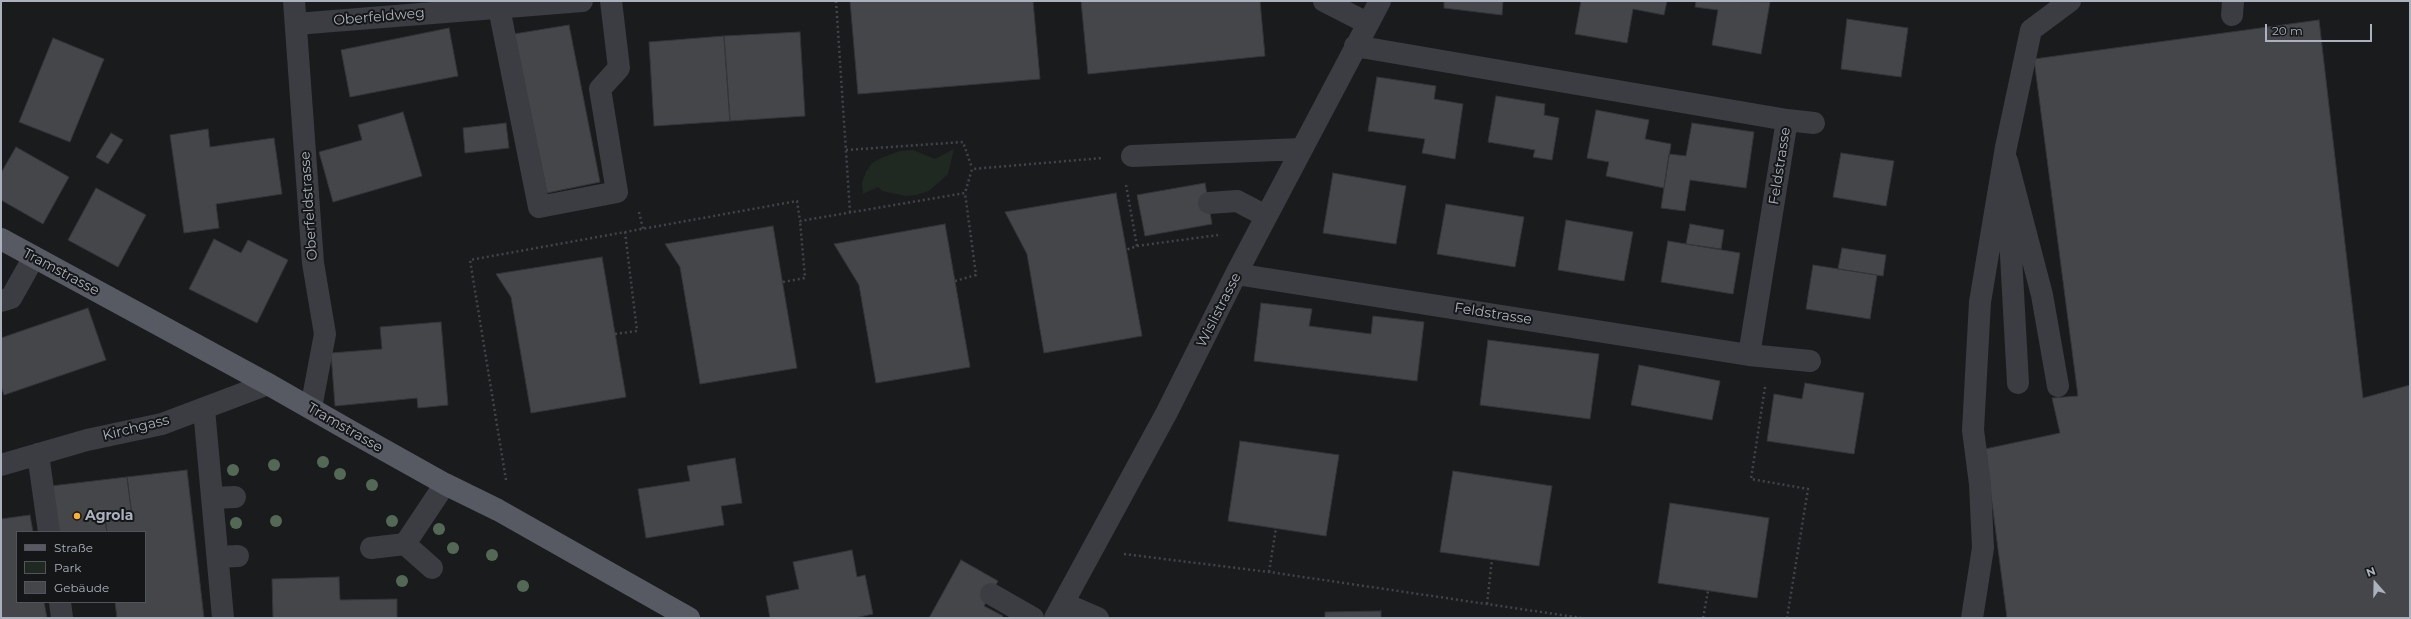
<!DOCTYPE html>
<meta charset="utf-8">
<style>
body{margin:0}
#map{position:relative;width:2411px;height:619px;overflow:hidden;background:#1a1b1d;font-family:Montserrat,sans-serif}
canvas{display:block}
.frame{position:absolute;inset:0;border:2px solid #acb2bd;pointer-events:none}
.legend{position:absolute;left:16px;top:531px;width:130px;height:72px;box-sizing:border-box;background:#151618;border:1px solid #51545a;margin:0;padding:5px 7px;list-style:none;font-size:12px;color:#acb2bd}
.legend li{display:flex;align-items:center;gap:8px;height:20px}
.legend b{width:20px;border:1px solid #51545a}
.north{position:absolute;left:2355px;top:563px;width:40px;height:40px;-webkit-text-stroke:3px #151618;paint-order:stroke;rotate:340deg;font-size:11px;font-weight:700;line-height:16px;text-align:center;color:#acb2bd}
.north::after{content:'';display:block;margin:auto;width:14px;height:18px;background:#acb2bd;clip-path:polygon(50% 0,100% 100%,50% 72%,0 100%)}
.scale{position:absolute;left:2265px;top:24px;width:107px;height:18px;box-sizing:border-box;border:2px solid #acb2bd;border-top:0;padding-left:5px;font-size:12px;line-height:14px;white-space:nowrap;color:#acb2bd;-webkit-text-stroke:3px #151618;paint-order:stroke}
</style>
<div id="map">
<canvas width="2411" height="619"></canvas>
<div class="frame"></div>
<ul class="legend">
<li><b style="height:5px;background:#575a62"></b>Straße</li>
<li><b style="height:11px;background:#202921"></b>Park</li>
<li><b style="height:11px;background:#44464a"></b>Gebäude</li>
</ul>
<div class="north">N</div>
<div class="scale">20 m</div>
</div>
<script>
const ctx = document.querySelector('canvas').getContext('2d');
ctx.lineJoin = 'round';
function fill(path, color) {
  ctx.fillStyle = color;
  ctx.fill(path, 'evenodd');
}
function poly(rows) {
  const path = new Path2D();
  for (const r of rows) {
    path.moveTo(r[0], r[1]);
    for (let i = 2; i < r.length; i += 2) path.lineTo(r[i], r[i + 1]);
  }
  return path;
}
function strokePath(path, color, width, dash) {
  ctx.strokeStyle = color;
  ctx.lineWidth = width;
  ctx.lineCap = dash ? 'butt' : 'round';
  ctx.setLineDash(dash || []);
  ctx.stroke(path);
}
function write(font, color, halo, rows, align = 'center') {
  ctx.font = font + ' Montserrat,sans-serif';
  ctx.lineWidth = 4;
  ctx.setLineDash([]);
  ctx.textBaseline = 'middle';
  ctx.strokeStyle = halo;
  ctx.fillStyle = color;
  for (const [text, x, y, turn = 0] of rows) {
    ctx.save();
    ctx.translate(x, y);
    ctx.rotate((+turn || 0) * Math.PI / 180);
    ctx.textAlign = isNaN(turn) ? turn : align;
    if (halo) ctx.strokeText(text, 0, 0);
    ctx.fillText(text, 0, 0);
    ctx.restore();
  }
}
const green = poly([
 [954,149,948,174,929,191,916,195,906,196,882,191,878,187,863,194,862,182,866,172,872,163,881,158,900,151,913,150,935,159]
]);
const building = poly([
 [850,1,1033,1,1040,79,858,94,850,1],
 [1081,1,1260,1,1265,56,1088,74,1081,1],
 [1444,1,1503,1,1502,15,1444,8,1444,1],
 [1581,1,1667,1,1664,15,1633,9,1627,43,1575,34,1581,1],
 [1696,1,1770,2,1761,54,1712,45,1718,10,1695,7,1696,1],
 [1847,19,1908,28,1901,77,1841,69,1847,19],
 [2319,20,2363,398,2410,385,2410,618,2007,618,1985,449,2060,433,2052,398,2078,396,2034,59,2319,20],
 [569,25,600,182,547,193,514,34,569,25],
 [449,28,458,76,350,97,341,50,449,28],
 [800,32,805,116,730,121,724,36,800,32],
 [724,36,730,121,654,126,649,42,724,36],
 [53,38,104,59,70,142,19,122,53,38],
 [1377,77,1436,86,1434,99,1463,104,1455,159,1422,153,1425,139,1368,131,1377,77],
 [1496,96,1545,104,1544,115,1559,118,1552,160,1533,157,1535,150,1488,142,1496,96],
 [1596,110,1649,120,1645,139,1671,144,1664,188,1606,176,1609,162,1587,158,1596,110],
 [403,112,422,176,333,202,319,152,362,140,358,125,403,112],
 [506,123,509,148,465,153,463,128,506,123],
 [1692,123,1754,132,1746,188,1690,180,1685,211,1661,208,1669,154,1686,156,1692,123],
 [208,129,210,147,274,138,282,194,216,204,219,228,184,233,170,135,208,129],
 [111,133,123,140,108,164,96,157,111,133],
 [16,147,69,177,43,224,1,200,1,173,16,147],
 [1841,153,1894,161,1886,206,1833,197,1841,153],
 [1333,173,1406,186,1396,244,1323,233,1333,173],
 [1205,183,1212,224,1145,236,1137,195,1205,183],
 [96,188,146,215,118,267,68,240,96,188],
 [1116,193,1142,336,1044,353,1027,254,1005,212,1116,193],
 [1446,204,1524,217,1515,267,1437,254,1446,204],
 [1566,220,1633,232,1624,281,1558,270,1566,220],
 [945,224,970,367,876,383,859,285,834,244,945,224],
 [1690,224,1724,230,1721,249,1686,244,1690,224],
 [773,226,797,368,700,384,680,267,665,244,773,226],
 [214,239,241,253,248,240,288,260,257,323,189,289,214,239],
 [1668,241,1740,253,1733,294,1661,282,1668,241],
 [1842,248,1886,255,1883,276,1838,269,1842,248],
 [602,257,626,397,531,413,511,297,496,274,602,257],
 [1813,265,1877,275,1870,319,1806,309,1813,265],
 [1261,303,1312,309,1309,326,1371,334,1373,316,1424,322,1417,381,1254,361,1261,303],
 [88,308,106,360,4,395,1,386,1,338,88,308],
 [441,322,448,405,418,408,417,398,335,406,331,353,382,349,380,327,441,322],
 [1488,340,1599,354,1590,419,1480,405,1488,340],
 [1639,365,1720,381,1712,420,1631,405,1639,365],
 [1805,383,1864,393,1854,454,1767,441,1774,394,1802,399,1805,383],
 [1240,441,1339,455,1326,536,1228,521,1240,441],
 [735,458,742,503,721,506,724,525,646,538,638,489,690,481,687,466,735,458],
 [187,470,204,618,117,618,115,602,145,602,145,532,107,532,105,519,132,516,127,477,187,470],
 [1453,471,1552,486,1539,566,1440,552,1453,471],
 [127,477,132,516,105,519,107,532,56,532,51,486,127,477],
 [1670,503,1769,518,1757,598,1658,583,1670,503],
 [30,515,33,532,17,532,17,602,44,602,47,618,1,618,1,519,30,515],
 [852,550,857,577,865,575,873,614,855,618,770,618,766,596,799,589,793,562,852,550],
 [961,560,998,581,984,606,1003,616,1001,618,929,618,961,560],
 [339,577,340,600,397,599,397,618,273,618,272,579,339,577],
 [1381,611,1381,618,1325,618,1325,612,1381,611]
]);
const path = poly([
 [836,1,850,212],
 [846,150,963,142,972,168],
 [1126,185,1137,246,1126,250],
 [639,212,643,229],
 [1137,246,1218,235],
 [955,281,976,275,965,193],
 [783,282,805,278,800,221],
 [615,334,637,331,625,232],
 [1765,387,1751,479,1808,489,1787,618],
 [506,480,470,260,797,201,800,221,965,193,972,169,1103,158],
 [1124,554,1269,572,1582,618],
 [1269,572,1276,528],
 [1487,604,1492,559],
 [1703,618,1708,591]
]);
const minor = poly([
 [294,1,313,263,325,334,311,408],
 [1324,1,1367,23],
 [499,8,539,207,617,192,600,89,619,68,611,1],
 [2232,15,2233,1],
 [296,24,582,1],
 [1787,120,1814,123],
 [1132,156,1301,149],
 [2007,161,2042,295,2058,386],
 [2008,201,2018,383],
 [1209,203,1237,201,1266,216],
 [1236,274,1749,355,1787,120,1355,46],
 [1,301,11,298,34,257],
 [1749,355,1810,361],
 [204,409,223,618],
 [38,454,49,532],
 [1,465,87,440,162,424,268,384],
 [212,498,235,497],
 [405,544,432,568],
 [371,548,405,544,445,484],
 [218,557,238,556],
 [991,594,1033,618],
 [60,602,62,618],
 [1063,603,1098,618],
 [1055,618,1167,412,1236,274,1380,1],
 [1972,618,1983,548,1980,484,1973,430,1980,302,2006,147,2031,30,2070,1]
]);
const major = poly([
 [1,239,268,384,352,432,445,484,498,510,689,618]
]);
const trees = [
 [323,462],
 [274,465],
 [233,470],
 [340,474],
 [372,485],
 [276,521],
 [392,521],
 [236,523],
 [439,529],
 [453,548],
 [492,555],
 [402,581],
 [523,586]
];
const markers = [
 [77,516,4,"#feaf32"]
];
const streetNames = [
 ["Oberfeldweg",379,17,-5],
 ["Feldstrasse",1780,166,-81],
 ["Oberfeldstrasse",309,206,-94],
 ["Tramstrasse",61,272,28],
 ["Wislistrasse",1219,310,-63],
 ["Feldstrasse",1493,314,9],
 ["Kirchgass",136,428,-14],
 ["Tramstrasse",345,428,30]
];
const poiNames = [
 ["Agrola",85,516]
];
fill(green, '#202921');
fill(building, '#44464a');
strokePath(building, '#343539', 1);
strokePath(path, '#41444a', 2.5, [2, 3]);
strokePath(minor, '#3b3d42', 22);
strokePath(major, '#575a62', 22);
ctx.fillStyle = '#536955';
for (const [x, y] of trees) {
  ctx.beginPath();
  ctx.arc(x, y, 6, 0, 2 * Math.PI);
  ctx.fill();
}
for (const [x, y, r, color] of markers) {
  const dot = new Path2D();
  dot.arc(x, y, r, 0, 2 * Math.PI);
  ctx.fillStyle = color;
  ctx.fill(dot);
  strokePath(dot, '#151618', 1.5);
}
write('14px', '#acb2bd', '#151618', streetNames);
write('bold 14px', '#acb2bd', '#151618', poiNames, 'left');
</script>
